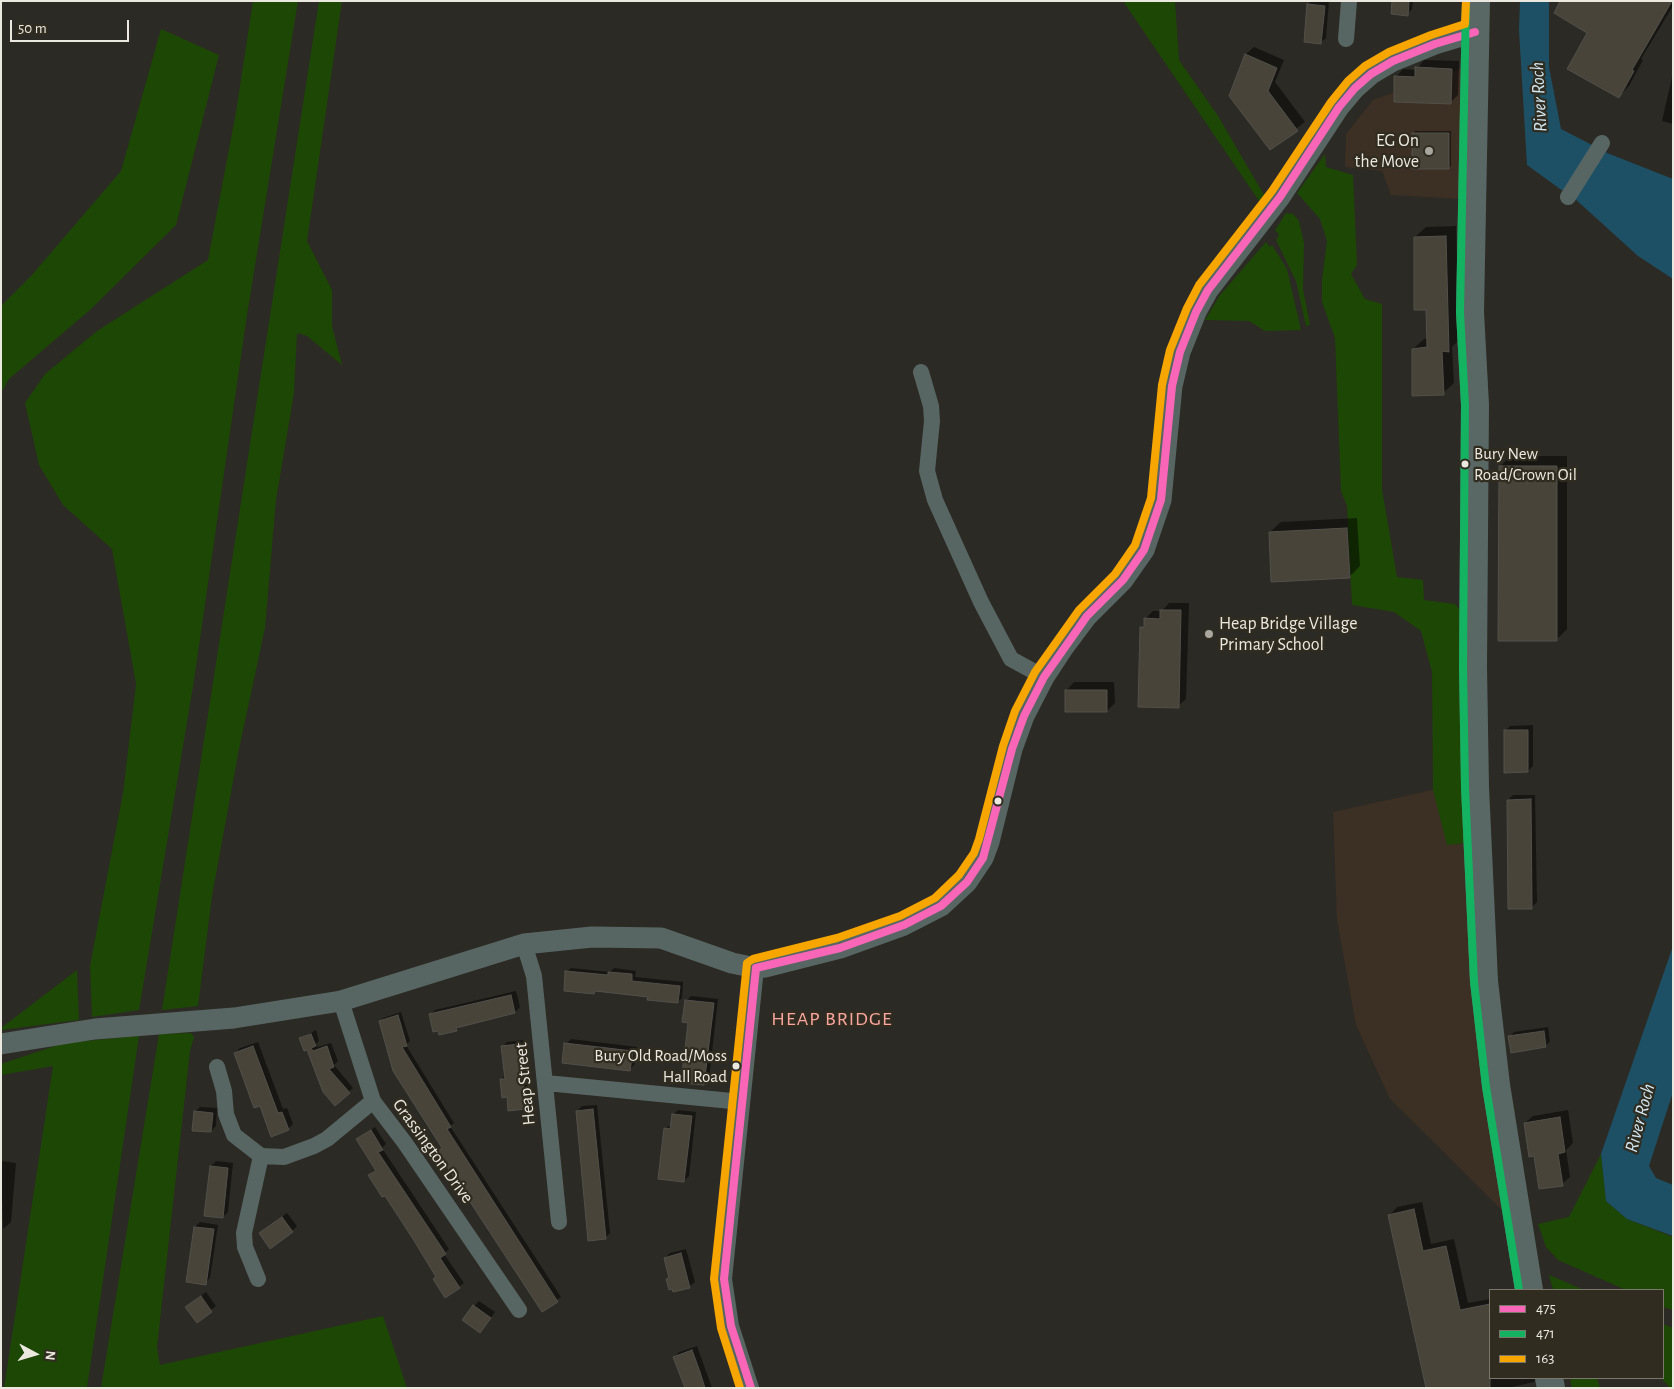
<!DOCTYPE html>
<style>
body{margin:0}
#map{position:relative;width:1674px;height:1389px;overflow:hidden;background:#2c2a24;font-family:"Alegreya Sans",sans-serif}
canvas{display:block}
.frame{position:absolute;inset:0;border:2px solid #ebe8e0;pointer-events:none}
.legend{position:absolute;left:1489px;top:1289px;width:175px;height:90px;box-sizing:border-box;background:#302c20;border:1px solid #7b776d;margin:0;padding:6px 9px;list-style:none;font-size:15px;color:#ebe8e0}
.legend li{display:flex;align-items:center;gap:10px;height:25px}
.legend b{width:25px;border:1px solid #7b776d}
.north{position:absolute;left:10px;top:1329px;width:50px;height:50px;-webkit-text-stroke:4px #302c20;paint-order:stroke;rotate:96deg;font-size:14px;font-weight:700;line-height:20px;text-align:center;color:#ebe8e0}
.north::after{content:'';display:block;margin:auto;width:18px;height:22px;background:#ebe8e0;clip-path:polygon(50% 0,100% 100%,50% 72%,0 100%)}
.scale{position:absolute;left:10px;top:20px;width:119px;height:22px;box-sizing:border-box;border:2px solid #ebe8e0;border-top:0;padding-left:6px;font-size:15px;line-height:18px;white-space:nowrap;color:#ebe8e0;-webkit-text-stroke:4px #302c20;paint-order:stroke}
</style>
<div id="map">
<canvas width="1674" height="1389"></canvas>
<div class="frame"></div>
<ul class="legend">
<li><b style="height:6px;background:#fa66b7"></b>475</li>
<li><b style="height:6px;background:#13b361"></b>471</li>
<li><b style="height:6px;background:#f7a600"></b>163</li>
</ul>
<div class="north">N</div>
<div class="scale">50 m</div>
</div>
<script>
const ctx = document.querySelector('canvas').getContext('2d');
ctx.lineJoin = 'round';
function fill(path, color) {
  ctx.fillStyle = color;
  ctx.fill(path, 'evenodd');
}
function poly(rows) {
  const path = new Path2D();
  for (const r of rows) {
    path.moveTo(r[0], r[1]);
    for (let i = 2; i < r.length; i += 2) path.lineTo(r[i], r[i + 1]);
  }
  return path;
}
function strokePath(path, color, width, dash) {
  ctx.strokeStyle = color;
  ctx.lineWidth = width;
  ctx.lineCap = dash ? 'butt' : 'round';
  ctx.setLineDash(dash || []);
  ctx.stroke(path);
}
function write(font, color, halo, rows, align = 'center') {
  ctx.font = font + ' "Alegreya Sans",sans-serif';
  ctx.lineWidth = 4.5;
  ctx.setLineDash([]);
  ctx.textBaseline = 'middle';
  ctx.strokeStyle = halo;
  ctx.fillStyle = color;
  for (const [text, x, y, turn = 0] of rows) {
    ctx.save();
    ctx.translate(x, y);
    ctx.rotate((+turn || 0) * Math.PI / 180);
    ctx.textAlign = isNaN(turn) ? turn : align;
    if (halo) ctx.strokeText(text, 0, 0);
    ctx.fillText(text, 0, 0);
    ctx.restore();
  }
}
const commercial = poly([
 [1463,68,1459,199,1391,195,1382,171,1345,167,1346,134,1373,100],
 [1464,783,1475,1015,1502,1210,1390,1099,1356,1025,1337,920,1333,812]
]);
const green = poly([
 [253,1,298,1,247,315,194,680,139,1010,92,1017,90,966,123,793,136,684,112,549,63,505,39,465,25,403,45,374,97,331,208,260,236,112],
 [319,1,342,1,307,241,332,290,332,326,342,365,307,336,297,333,294,393,276,500,265,628,239,749,212,896,198,1006,162,1010],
 [1123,1,1175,1,1179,60,1218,116,1264,195,1259,201],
 [161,29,219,55,176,225,90,310,9,379,1,393,1,306,31,276,121,171],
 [1325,154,1326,167,1353,175,1357,265,1351,274,1365,299,1382,304,1382,489,1397,577,1423,580,1424,600,1455,604,1462,612,1466,843,1447,845,1433,790,1432,672,1421,631,1394,612,1352,605,1347,506,1341,491,1335,338,1322,302,1322,280,1327,241,1320,219,1297,193],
 [1286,213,1293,214,1299,221,1304,243,1303,289,1310,325,1306,326,1296,281,1276,240,1279,235,1275,230],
 [1266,242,1270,247,1272,245,1287,269,1301,330,1265,331,1249,321,1205,320,1220,295],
 [77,970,79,1020,1,1030,1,1028],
 [191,1033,194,1037,190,1051,157,1347,160,1365,383,1316,407,1388,101,1388,159,1034],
 [139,1036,87,1388,4,1388,53,1066,1,1075,1,1064,64,1043],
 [1601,1154,1606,1201,1627,1219,1673,1237,1673,1310,1663,1307,1663,1290,1626,1290,1558,1260,1546,1247,1538,1224,1569,1217],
 [1549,1275,1584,1290,1553,1290],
 [1663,1324,1673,1328,1673,1388,1670,1388,1661,1378],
 [1575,1378,1597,1378,1600,1388,1572,1388,1570,1380]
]);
const water = poly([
 [1520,1,1549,1,1549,67,1561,129,1596,147,1567,194,1527,165,1519,30],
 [1602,151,1673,179,1673,279,1638,256,1574,198],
 [1673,946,1673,1092,1649,1166,1656,1178,1673,1185,1673,1236,1627,1219,1606,1201,1601,1154]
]);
const shadow = poly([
 [1311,1,1329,1,1326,38,1321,42,1308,5],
 [1393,1,1413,1,1412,9,1407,14],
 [1562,1,1673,1,1673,6,1641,59,1643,60,1629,86,1619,96,1589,32],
 [1254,47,1284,60,1275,82,1305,122,1270,148,1231,95,1246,54],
 [1424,60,1459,61,1458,95,1450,103,1396,77,1403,69,1416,70],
 [1673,73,1673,124,1662,121],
 [1415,131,1451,131,1451,166,1449,168,1413,133],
 [1456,226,1459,340,1452,347,1454,383,1443,393,1413,349,1424,339,1428,338,1427,308,1415,237,1426,227],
 [1510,456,1567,456,1567,629,1557,639,1500,467],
 [1357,518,1360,566,1349,577,1270,532,1281,522],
 [1169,603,1189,603,1186,699,1178,706,1142,628,1145,624,1145,619,1153,611,1162,611],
 [1074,682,1114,682,1115,703,1107,711,1067,690],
 [1533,725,1533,766,1528,771,1505,731,1510,726],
 [1513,795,1535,795,1537,902,1532,907,1508,800],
 [571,968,610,972,614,968,636,971,635,977,683,982,682,998,678,1002,649,995,597,990,594,993,567,972],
 [516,991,520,1007,515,1012,461,1025,456,1030,430,1015,435,1010],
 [691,996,718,999,709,1079,704,1084,686,1001],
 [401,1012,410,1041,406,1045,454,1123,450,1126,561,1297,542,1310,443,1147,380,1021,383,1018],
 [1548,1027,1550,1041,1546,1046,1509,1037,1514,1032],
 [316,1030,319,1041,316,1044,318,1047,331,1043,338,1061,334,1065,353,1088,335,1104,300,1039],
 [571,1039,637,1047,635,1064,630,1069,566,1044],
 [523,1040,530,1103,525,1108,501,1080,505,1075,502,1047,507,1042],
 [258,1042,283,1109,287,1108,293,1124,288,1129,260,1105,235,1053,240,1048],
 [597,1105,610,1233,605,1238,577,1111,582,1106],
 [200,1107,217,1108,216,1126,211,1131,195,1112],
 [678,1110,696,1112,689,1176,684,1181,665,1129,672,1124,673,1115],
 [1568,1110,1573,1143,1566,1150,1570,1177,1562,1184,1535,1155,1525,1123,1533,1116],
 [375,1127,386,1144,382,1148,449,1249,444,1254,464,1283,459,1287,437,1276,400,1217,370,1176,377,1170,358,1139],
 [1,1161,16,1163,11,1222,3,1229],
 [216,1161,233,1163,228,1212,223,1217,211,1166],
 [1422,1202,1431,1244,1454,1239,1468,1303,1490,1299,1490,1378,1538,1378,1534,1382,1508,1388,1427,1388,1390,1215,1397,1207],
 [287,1213,297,1226,292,1231,260,1233],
 [200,1222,218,1225,210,1278,205,1283,195,1227],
 [686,1249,695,1282,690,1286,674,1291,667,1279,670,1276,665,1258,670,1253],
 [206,1292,216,1306,197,1321,192,1303],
 [479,1301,495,1312,480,1332,474,1306],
 [697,1346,712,1388,685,1388,674,1357,679,1352]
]);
const building = poly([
 [1392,1,1409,1,1408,16,1391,14,1392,1],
 [1560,1,1672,1,1632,70,1634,71,1619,98,1567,69,1587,33,1554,13,1560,1],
 [1307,4,1325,6,1321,44,1304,42,1307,4],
 [1245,54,1277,68,1268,91,1298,131,1270,150,1229,96,1245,54],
 [1415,67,1452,69,1451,104,1394,102,1394,76,1415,77,1415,67],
 [1412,133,1449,133,1449,169,1412,169,1412,133],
 [1446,236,1449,352,1442,351,1444,395,1412,396,1412,349,1427,347,1426,310,1414,310,1414,237,1446,236],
 [1499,466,1557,466,1557,641,1498,641,1499,466],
 [1347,528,1350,578,1271,582,1269,532,1347,528],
 [1160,610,1181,610,1179,708,1138,707,1140,627,1144,627,1144,618,1160,619,1160,610],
 [1065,690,1107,690,1107,712,1065,712,1065,690],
 [1504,730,1528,730,1528,772,1504,773,1504,730],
 [1531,799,1532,909,1508,909,1507,800,1531,799],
 [565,971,608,975,608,972,632,974,632,981,680,986,678,1003,647,1000,648,997,595,991,594,994,564,991,565,971],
 [511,995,515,1013,456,1028,457,1031,439,1035,438,1031,433,1032,429,1014,511,995],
 [685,1000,714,1003,704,1085,681,1083,688,1023,682,1022,685,1000],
 [398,1015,407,1046,402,1047,451,1127,447,1129,558,1302,542,1312,444,1162,438,1151,442,1148,393,1071,379,1021,398,1015],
 [1544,1031,1546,1047,1511,1053,1508,1036,1544,1031],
 [311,1034,316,1046,311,1048,313,1051,327,1046,334,1067,329,1069,350,1093,335,1106,323,1092,307,1050,304,1051,299,1038,311,1034],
 [564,1043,633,1051,630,1071,562,1063,564,1043],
 [519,1044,526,1109,508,1111,507,1097,502,1098,500,1079,505,1079,501,1046,519,1044],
 [253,1046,278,1113,282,1112,289,1130,271,1137,260,1106,254,1108,234,1053,253,1046],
 [593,1109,606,1239,588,1241,576,1111,593,1109],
 [194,1111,213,1113,211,1132,192,1131,194,1111],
 [672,1114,692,1116,684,1182,658,1179,664,1128,670,1129,672,1114],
 [1560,1117,1565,1152,1558,1154,1563,1186,1539,1189,1534,1156,1529,1157,1524,1123,1560,1117],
 [371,1130,383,1150,378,1152,446,1254,440,1258,460,1288,445,1298,433,1279,436,1277,413,1239,385,1196,382,1197,368,1175,376,1171,356,1139,371,1130],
 [210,1166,228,1168,223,1218,204,1216,210,1166],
 [1414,1209,1423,1251,1446,1246,1460,1310,1490,1304,1490,1388,1426,1388,1388,1215,1414,1209],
 [282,1217,293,1232,270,1249,259,1233,282,1217],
 [194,1227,214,1229,206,1285,186,1282,194,1227],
 [681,1253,690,1288,673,1292,672,1289,669,1290,666,1279,669,1278,664,1258,681,1253],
 [201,1296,212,1312,197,1323,185,1307,201,1296],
 [473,1305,491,1318,480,1333,462,1320,473,1305],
 [692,1350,700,1372,705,1388,685,1388,673,1357,692,1350]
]);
const minor = poly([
 [1346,39,1349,1],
 [1568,197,1602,143],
 [921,372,931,406,932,421,927,471,935,500,981,602,1011,659,1044,677],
 [524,944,534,976,559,1222],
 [341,1001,373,1101,405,1143,519,1310],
 [217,1067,224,1091,226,1114,234,1135,261,1156,284,1157,314,1146,327,1139,373,1101],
 [546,1083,742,1102],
 [258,1279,245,1247,244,1233,261,1156],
 [751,1388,731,1326,724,1279,756,968]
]);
const tertiary = poly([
 [1,1044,95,1029,234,1018,341,1001,524,944,592,937,661,938,732,963,756,968,765,967,840,948,904,925,941,906,967,882,983,858,989,842,1012,749,1024,716,1044,677,1063,648,1087,616,1123,580,1144,550,1161,500,1172,386,1180,352,1196,312,1208,290,1280,197,1339,107,1355,88,1371,74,1393,61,1435,44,1475,32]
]);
const trunk = poly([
 [1476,1,1470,312,1475,405,1473,667,1475,787,1484,981,1496,1085,1529,1290],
 [1549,1378,1551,1388]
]);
const bus1 = poly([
 [756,968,840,948,904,925,941,906,967,882,983,858,1012,749,1024,716,1044,677,1087,616,1123,580,1144,550,1161,500,1172,386,1180,352,1196,312,1208,290,1280,197,1339,107,1355,88,1371,74,1393,61,1435,44,1475,32],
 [751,1388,731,1326,724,1279,756,968]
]);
const bus2 = poly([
 [1466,1,1460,312,1465,405,1463,667,1465,787,1474,982,1486,1087,1519,1290]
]);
const bus3 = poly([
 [740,1388,721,1328,714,1279,747,963,753,959,837,938,900,916,935,898,959,875,974,853,979,839,1003,746,1015,711,1035,672,1079,610,1115,574,1135,545,1151,498,1162,385,1170,350,1187,308,1199,285,1272,191,1331,102,1348,81,1365,66,1389,52,1431,35,1465,24,1466,1]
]);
const markers = [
 [1429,151,5,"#a8a69e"],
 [1465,464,4.5,"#ebe8e0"],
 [1209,634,5,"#a8a69e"],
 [998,801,4.5,"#ebe8e0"],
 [736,1066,4.5,"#ebe8e0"]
];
const busNames = [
 ["Bury New",1474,454],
 ["Road/Crown Oil",1474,475],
 ["Bury Old Road/Moss",727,1056,"right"],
 ["Hall Road",727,1077,"right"]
];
const poiNames = [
 ["EG On",1419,141],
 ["the Move",1419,162],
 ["Heap Bridge Village",1219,624,"left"],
 ["Primary School",1219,645,"left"]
];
const streetNames = [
 ["Heap Street",525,1084,-96],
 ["Grassington Drive",433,1151,54]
];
const waterNames = [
 ["River Roch",1539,97,-93],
 ["River Roch",1640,1118,-75]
];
const quarterNames = [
 ["HEAP BRIDGE",832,1019]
];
fill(commercial, '#3c2f24');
fill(green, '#1d4705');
fill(water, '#1e5065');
fill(shadow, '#0007');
fill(building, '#484439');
strokePath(building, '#52504b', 1);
strokePath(minor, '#586663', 16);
strokePath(tertiary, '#586663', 21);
strokePath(trunk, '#596864', 28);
strokePath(bus1, '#fa66b7', 8);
strokePath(bus2, '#13b361', 8);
strokePath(bus3, '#f7a600', 8);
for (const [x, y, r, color] of markers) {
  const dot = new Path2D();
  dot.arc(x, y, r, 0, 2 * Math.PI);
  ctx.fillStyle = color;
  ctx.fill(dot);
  strokePath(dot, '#302c20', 2);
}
write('17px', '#ebe8e0', '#302c20', busNames, 'left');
write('18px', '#ebe8e0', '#302c20', poiNames, 'right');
write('18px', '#ebe8e0', '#302c20', streetNames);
write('italic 19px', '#d0e7f2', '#302c20', waterNames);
ctx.letterSpacing = '1px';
write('20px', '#faa69f', '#302c20', quarterNames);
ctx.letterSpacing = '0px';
</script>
